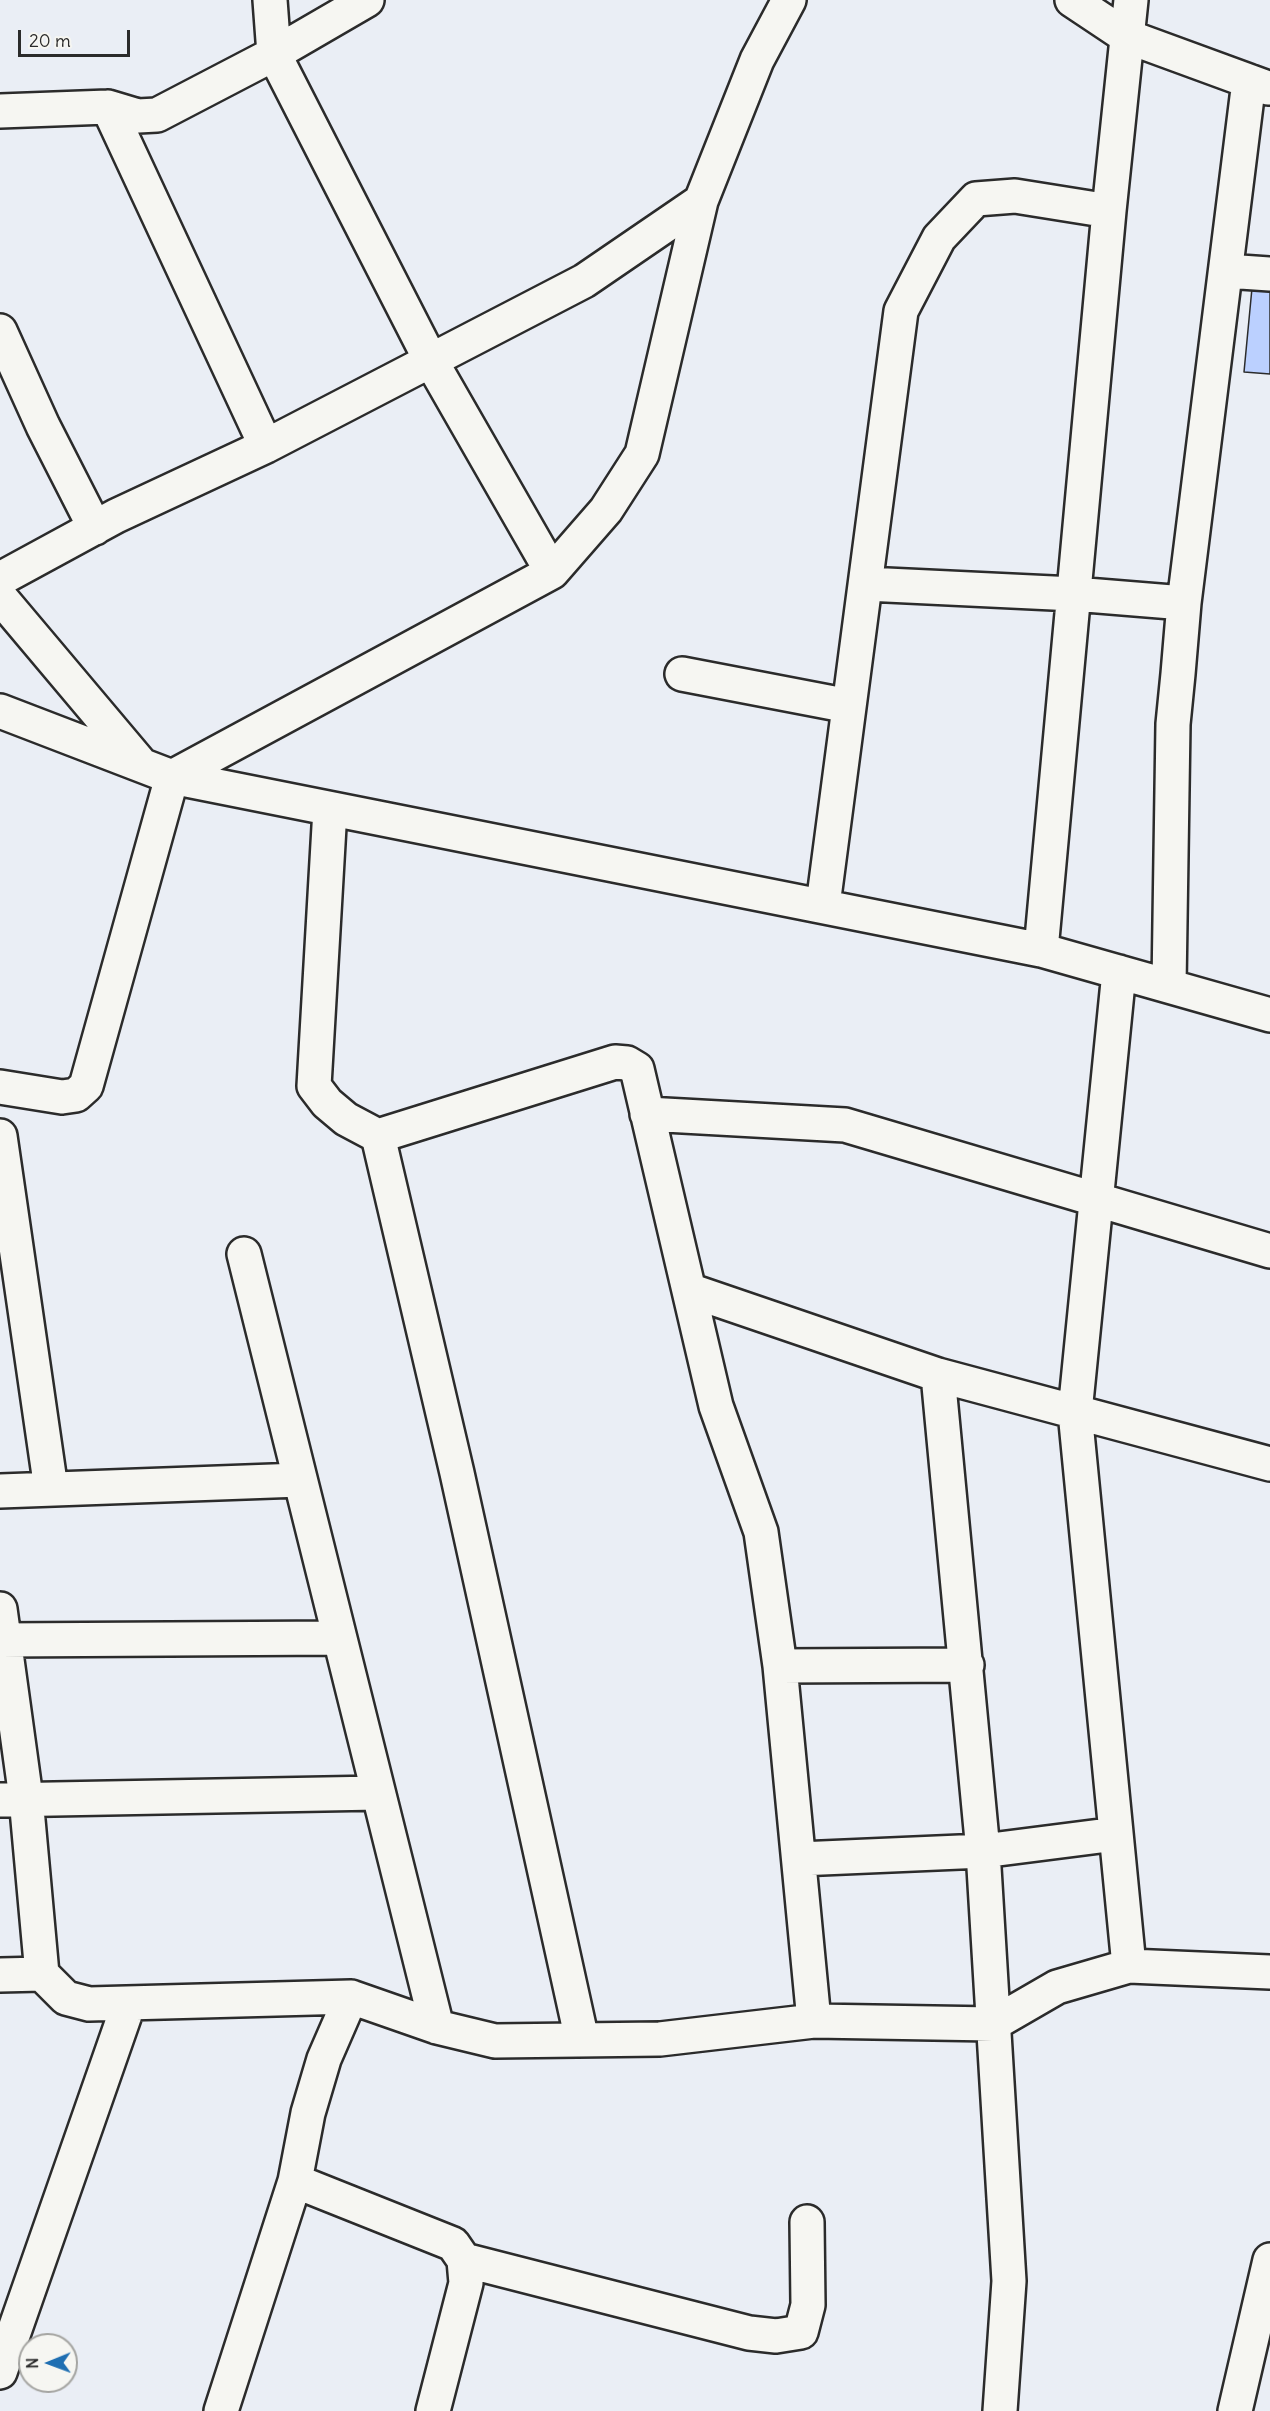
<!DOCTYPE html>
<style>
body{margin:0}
#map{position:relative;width:1270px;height:2411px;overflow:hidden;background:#eaeef5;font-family:Delius,sans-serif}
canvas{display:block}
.north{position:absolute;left:18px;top:2333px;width:60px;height:60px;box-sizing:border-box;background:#f6f6f2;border:2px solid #a5a5a2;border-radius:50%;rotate:269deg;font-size:16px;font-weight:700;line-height:24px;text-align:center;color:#2b2b2b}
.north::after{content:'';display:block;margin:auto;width:21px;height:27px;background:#1f6fb2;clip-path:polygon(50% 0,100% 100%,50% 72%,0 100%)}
.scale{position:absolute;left:18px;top:30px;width:112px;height:27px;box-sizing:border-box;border:3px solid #2b2b2b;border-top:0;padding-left:8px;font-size:18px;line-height:21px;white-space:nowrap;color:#2b2b2b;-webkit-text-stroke:4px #f6f6f2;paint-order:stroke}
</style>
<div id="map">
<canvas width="1270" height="2411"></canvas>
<div class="north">N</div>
<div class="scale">20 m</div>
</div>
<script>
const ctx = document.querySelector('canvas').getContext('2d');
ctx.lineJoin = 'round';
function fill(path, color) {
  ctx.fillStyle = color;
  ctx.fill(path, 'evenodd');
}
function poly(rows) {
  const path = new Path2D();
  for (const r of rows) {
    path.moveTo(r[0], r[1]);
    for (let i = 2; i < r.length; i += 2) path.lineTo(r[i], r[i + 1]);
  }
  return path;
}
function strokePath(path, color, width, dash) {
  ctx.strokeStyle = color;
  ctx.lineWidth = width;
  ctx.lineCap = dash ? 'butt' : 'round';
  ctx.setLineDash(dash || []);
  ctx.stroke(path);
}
const building = poly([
 [1252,288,1270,289,1270,374,1244,372,1252,288]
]);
const street = poly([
 [270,0,274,54,431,361,552,572],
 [1072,0,1126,36,1268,88],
 [108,107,266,446],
 [0,111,108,107,138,116,157,115,274,54,367,0],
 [1226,271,1270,274],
 [0,331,43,426,95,528],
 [0,579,116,516,266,446,584,281,701,201,757,60,789,0],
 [866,584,1074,594,1184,603],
 [0,597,139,762],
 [682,674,849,706],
 [0,711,172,777,1041,950,1270,1015],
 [330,809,314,1086,327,1103,346,1119,378,1136,615,1062,627,1063,637,1069,716,1406,761,1532,780,1666,814,2021],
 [823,905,901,311,939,238,976,199,1015,196,1109,211],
 [1041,950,1109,211,1131,0],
 [1119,972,1075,1412,1129,1966],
 [1169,986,1173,724,1178,674,1184,603,1249,81],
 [0,1087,62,1097,76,1095,86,1086,172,777,552,572,606,510,642,454,701,201],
 [647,1114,845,1125,1270,1251],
 [0,1136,51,1489],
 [378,1136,457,1473,582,2040],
 [244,1254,437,2027],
 [689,1290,938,1375,1270,1464],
 [938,1375,983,1851,1009,2281,1000,2411],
 [0,1491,300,1480],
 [0,1609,26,1798,42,1974],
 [0,1640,339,1638],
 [780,1666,967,1665],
 [0,1800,378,1793],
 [799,1859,983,1851,1116,1834],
 [0,1975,42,1974,66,1998,89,2004,351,1997,437,2027,495,2041,660,2039,814,2021,993,2024,1057,1987,1129,1966,1270,1972],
 [295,2181,453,2244,464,2260,466,2283,433,2411],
 [464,2260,749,2333,776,2336,801,2332,808,2305,807,2222],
 [0,2372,129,2003],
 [221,2411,295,2181,308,2113,324,2059,351,1997],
 [1235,2411,1270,2260]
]);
fill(building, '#bbd0ff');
strokePath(building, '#2b2b2b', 1.5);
strokePath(street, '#2b2b2b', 38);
strokePath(street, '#f6f6f2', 33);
</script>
